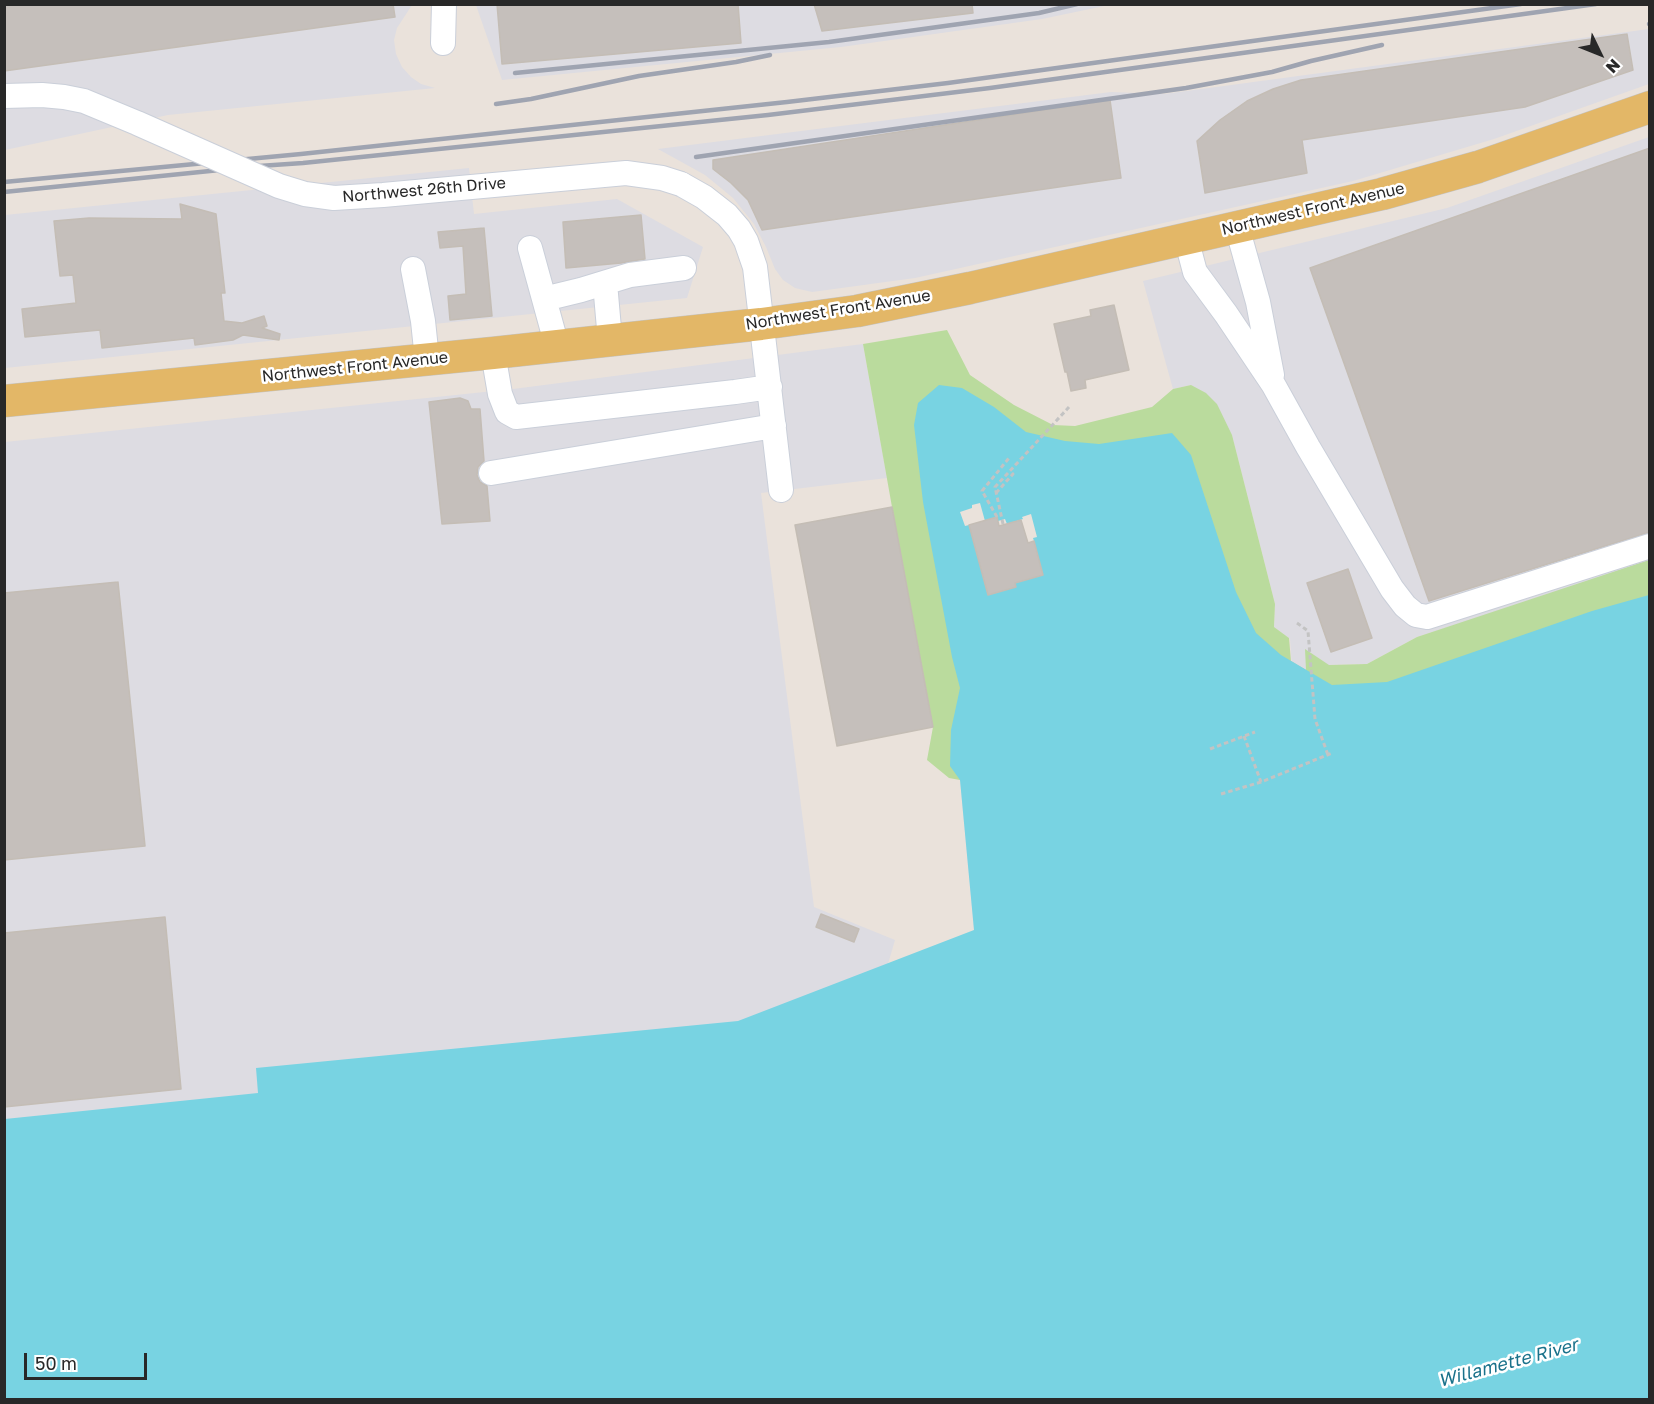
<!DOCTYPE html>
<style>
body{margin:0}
#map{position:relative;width:1654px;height:1404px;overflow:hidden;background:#eae2db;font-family:"Golos Text",sans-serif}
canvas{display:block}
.frame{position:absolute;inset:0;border:6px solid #282828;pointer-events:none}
.north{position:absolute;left:1570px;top:24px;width:60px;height:60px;-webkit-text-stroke:4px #fff;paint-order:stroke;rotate:133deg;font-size:16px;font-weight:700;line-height:24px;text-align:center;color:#282828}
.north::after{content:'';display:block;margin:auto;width:21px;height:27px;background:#282828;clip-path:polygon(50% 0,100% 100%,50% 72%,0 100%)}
.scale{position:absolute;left:24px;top:1353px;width:123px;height:27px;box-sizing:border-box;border:3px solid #282828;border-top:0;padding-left:8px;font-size:18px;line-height:21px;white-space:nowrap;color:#282828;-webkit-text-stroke:4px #fff;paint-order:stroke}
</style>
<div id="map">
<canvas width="1654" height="1404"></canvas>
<div class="frame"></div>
<div class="north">N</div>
<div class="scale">50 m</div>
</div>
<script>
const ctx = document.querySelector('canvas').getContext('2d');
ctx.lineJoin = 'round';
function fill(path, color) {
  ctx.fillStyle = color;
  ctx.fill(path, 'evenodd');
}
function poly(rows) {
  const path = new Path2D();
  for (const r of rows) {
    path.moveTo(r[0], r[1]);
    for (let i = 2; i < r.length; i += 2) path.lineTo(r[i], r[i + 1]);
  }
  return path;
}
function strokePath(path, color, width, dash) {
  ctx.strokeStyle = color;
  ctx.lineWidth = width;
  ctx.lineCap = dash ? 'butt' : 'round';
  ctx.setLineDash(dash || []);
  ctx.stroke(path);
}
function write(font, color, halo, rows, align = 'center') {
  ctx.font = font + ' "Golos Text",sans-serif';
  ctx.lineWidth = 5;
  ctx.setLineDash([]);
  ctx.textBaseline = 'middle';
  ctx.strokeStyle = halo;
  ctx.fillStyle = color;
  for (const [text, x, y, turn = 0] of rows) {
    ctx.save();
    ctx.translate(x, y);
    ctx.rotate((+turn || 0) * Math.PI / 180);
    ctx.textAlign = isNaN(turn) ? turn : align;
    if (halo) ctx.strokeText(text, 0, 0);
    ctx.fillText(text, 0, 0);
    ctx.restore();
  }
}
const industrial = poly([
 [4,5,412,5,397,28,394,40,396,54,402,67,411,77,421,84,435,88,168,115,5,150],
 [476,5,1109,5,1042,19,841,47,502,80],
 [1649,29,1649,84,1494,139,1353,181,915,278,812,292,795,288,783,280,775,269,766,247,754,224,733,198,705,175,658,149,1111,92,1164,94],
 [1649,137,1649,564,1417,637,1367,664,1329,665,1311,720,1296,723,1290,639,1274,627,1275,604,1232,435,1191,385,1173,389,1143,281,1447,208],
 [469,168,474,214,617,199,703,247,687,298,5,368,5,215],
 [863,344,887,478,761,493,814,907,895,940,888,964,974,931,960,780,1042,1067,5,1173,5,442,513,389]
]);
const green = poly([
 [947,330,970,375,1014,405,1053,425,1075,426,1152,407,1173,389,1191,385,1206,393,1217,404,1232,435,1275,604,1274,627,1289,638,1291,661,1306,670,1305,649,1329,665,1367,664,1417,637,1649,560,1649,639,1402,726,966,588,960,780,949,778,927,760,933,727,892,507,863,344]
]);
const water = poly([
 [939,385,962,388,994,407,1026,432,1065,441,1099,444,1172,433,1191,455,1236,592,1256,633,1281,655,1332,685,1387,682,1592,611,1649,595,1649,1399,5,1400,5,1119,258,1093,256,1068,738,1021,974,930,960,780,950,766,951,730,960,688,952,657,923,502,914,425,918,403]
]);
const pier = poly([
 [980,503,985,521,965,526,960,512,972,508,972,505],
 [1031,514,1037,537,1033,538,1034,541,1014,547,1007,555,998,521,1005,519,1007,524,1023,519,1022,517]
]);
const building = poly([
 [4,4,393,4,395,17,4,71,4,4],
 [497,4,738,4,741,43,502,64,497,4],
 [814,4,972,4,973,13,822,31,814,4],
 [1627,34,1633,70,1525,107,1302,140,1307,173,1205,193,1197,141,1220,120,1247,101,1273,89,1301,80,1627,34],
 [1110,100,1121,178,762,230,748,200,731,183,713,169,713,160,1110,100],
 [1650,148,1650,532,1429,601,1310,268,1650,148],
 [180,204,216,214,225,293,221,293,224,321,242,323,264,316,267,326,262,328,280,334,279,340,243,335,233,340,195,345,194,338,102,348,100,330,25,337,22,309,76,303,73,275,60,276,54,221,89,218,182,219,180,204],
 [641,215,645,259,621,263,566,268,563,222,641,215],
 [484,228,492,316,450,320,448,296,466,294,463,246,440,248,438,232,484,228],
 [1114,305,1129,370,1085,380,1086,388,1071,391,1067,372,1065,372,1054,324,1091,316,1090,310,1114,305],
 [460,398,468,401,471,409,480,409,484,461,478,467,477,475,480,482,487,486,490,521,442,524,429,402,460,398],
 [892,507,933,727,837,746,795,525,892,507],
 [997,517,999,526,1021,520,1028,543,1034,541,1043,575,1015,583,1016,587,988,595,969,525,997,517],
 [1348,569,1372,638,1331,652,1307,583,1348,569],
 [118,582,145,846,4,860,4,593,118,582],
 [821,914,859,929,854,942,816,927,821,914],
 [165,917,181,1089,4,1107,4,933,165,917]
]);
const path = poly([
 [996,493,1013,474,1010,471],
 [997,517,982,491,1009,458],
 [1003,524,995,487,1069,407],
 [1297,623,1308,631,1315,719,1328,755],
 [1244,736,1261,782],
 [1210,749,1255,732],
 [1221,794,1261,782,1332,753]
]);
const minor = poly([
 [443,43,444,4],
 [681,184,704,197,727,215,739,229,746,241,755,267,781,490],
 [1237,227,1258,302,1272,375],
 [1186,238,1195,272,1226,314,1273,384,1308,447,1392,589,1405,606,1416,615,1427,617,1650,546],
 [530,248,557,346],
 [413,269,423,321,427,359],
 [605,283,610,340],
 [544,299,581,290,630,275,684,268],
 [493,353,500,394,507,412,516,417,735,392,770,387],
 [491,473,774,426]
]);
const major = poly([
 [4,401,493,353,761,324,857,311,970,288,1382,194,1478,167,1650,107]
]);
const rail = poly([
 [1649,24,1650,24],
 [515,73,829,42,1039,13,1077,4],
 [496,104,531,99,639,76,736,62,770,55],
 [696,157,1186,88,1272,72,1311,61,1382,45],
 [4,182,301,154,787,102,948,83,1521,4],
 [4,192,259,166,303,163,768,115,990,88,1596,4]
]);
const minorBridge = poly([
 [4,96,42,95,64,97,84,101,137,123,279,186,305,194,334,198,383,195,626,173,662,178,681,184]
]);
const streetNames = [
 ["Northwest 26th Drive",424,190,-5],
 ["Northwest Front Avenue",1313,209,-13],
 ["Northwest Front Avenue",838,310,-9],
 ["Northwest Front Avenue",355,367,-6]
];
const waterNames = [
 ["Willamette River",1508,1363,-15]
];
fill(industrial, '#dddce2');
fill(green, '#badb9d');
fill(water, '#78d3e2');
fill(pier, '#eae2db');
fill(building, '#c5bfbb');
strokePath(building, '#c4bdb5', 1.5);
strokePath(minor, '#cacfd9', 26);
strokePath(major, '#c3c3c3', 33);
strokePath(path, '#c3c3c3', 3, [4.5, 3]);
strokePath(minor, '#fff', 24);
strokePath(major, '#e3b767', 32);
strokePath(rail, '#9fa4b1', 4.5);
strokePath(minorBridge, '#cacfd9', 26, []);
strokePath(minorBridge, '#fff', 24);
write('16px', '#282828', '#fff', streetNames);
write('italic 18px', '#1a728b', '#fff', waterNames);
</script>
